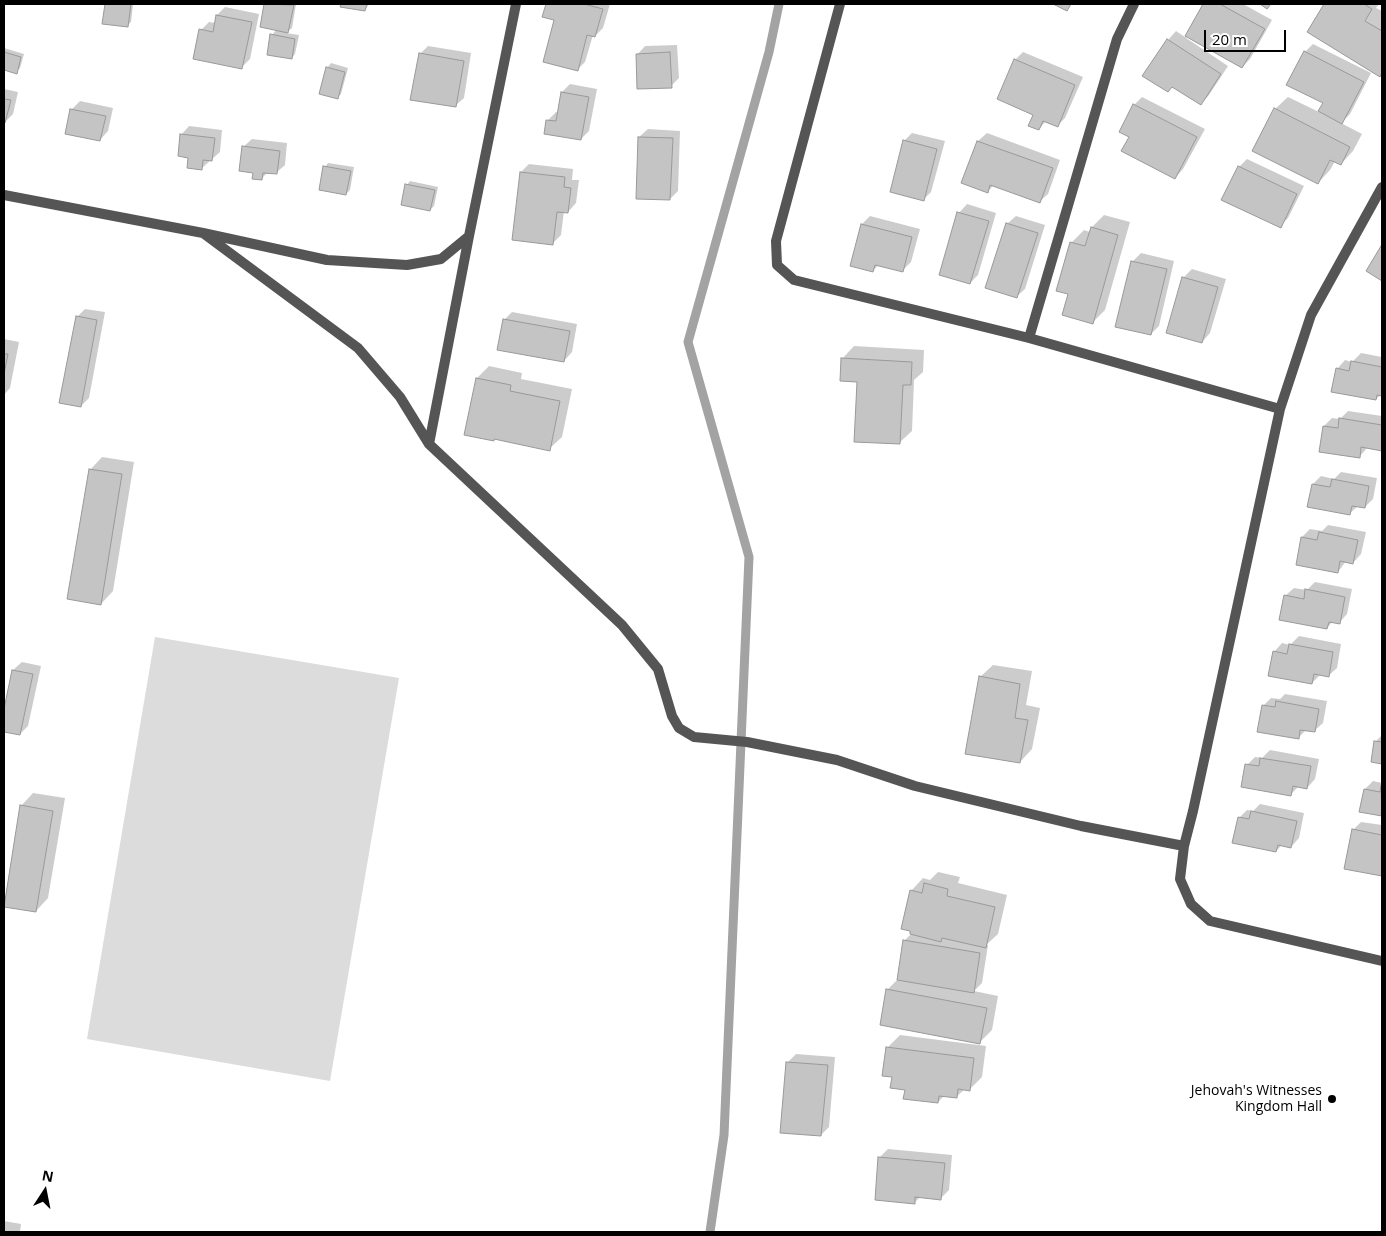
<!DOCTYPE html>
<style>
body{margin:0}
#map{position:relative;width:1386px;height:1236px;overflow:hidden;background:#fff;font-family:"Open Sans",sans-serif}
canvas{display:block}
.frame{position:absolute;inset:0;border:5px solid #000;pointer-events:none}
.north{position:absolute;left:20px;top:1166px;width:50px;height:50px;-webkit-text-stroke:4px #fff;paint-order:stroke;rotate:11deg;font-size:14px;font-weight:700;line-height:20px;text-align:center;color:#000}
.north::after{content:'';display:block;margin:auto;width:18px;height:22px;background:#000;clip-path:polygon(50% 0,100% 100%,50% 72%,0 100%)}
.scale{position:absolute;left:1204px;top:30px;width:82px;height:22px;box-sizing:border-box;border:2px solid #000;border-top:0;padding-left:6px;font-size:15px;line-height:18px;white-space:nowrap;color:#000;-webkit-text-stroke:4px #fff;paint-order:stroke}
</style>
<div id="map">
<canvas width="1386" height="1236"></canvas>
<div class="frame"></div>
<div class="north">N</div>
<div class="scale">20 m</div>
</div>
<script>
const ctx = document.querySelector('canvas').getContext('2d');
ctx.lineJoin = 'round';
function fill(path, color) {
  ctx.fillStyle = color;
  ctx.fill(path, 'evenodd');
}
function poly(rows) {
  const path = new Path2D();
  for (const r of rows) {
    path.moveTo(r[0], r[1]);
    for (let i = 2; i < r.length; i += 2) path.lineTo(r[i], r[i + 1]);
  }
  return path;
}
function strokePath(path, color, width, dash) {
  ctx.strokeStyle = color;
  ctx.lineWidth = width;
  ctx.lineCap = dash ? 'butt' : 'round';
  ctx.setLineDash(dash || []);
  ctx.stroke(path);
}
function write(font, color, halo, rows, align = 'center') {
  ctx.font = font + ' "Open Sans",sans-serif';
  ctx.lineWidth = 4.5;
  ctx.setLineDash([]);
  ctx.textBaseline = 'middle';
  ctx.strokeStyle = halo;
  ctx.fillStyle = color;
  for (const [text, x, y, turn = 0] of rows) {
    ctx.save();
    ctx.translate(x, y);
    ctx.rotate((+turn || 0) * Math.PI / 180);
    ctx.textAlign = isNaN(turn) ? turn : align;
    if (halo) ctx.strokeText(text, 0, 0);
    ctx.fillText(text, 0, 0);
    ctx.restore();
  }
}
const green = poly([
 [155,637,399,678,330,1081,87,1039]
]);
const shadow = poly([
 [106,4,133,4,131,22,127,26,104,23],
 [265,4,296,4,292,28,286,33,299,35,295,54,292,58,272,35,277,29,261,26],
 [342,4,369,4,365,10,342,6],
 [547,4,610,4,603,28,595,36,593,35,585,62,577,70,556,19,544,16],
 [1205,4,1243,4,1272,20,1250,59,1242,67,1187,36,1186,38,1228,66,1209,95,1201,104,1173,86,1144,75,1168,40,1176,31,1185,37],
 [1326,4,1379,4,1376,8,1382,11,1382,72,1379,75,1308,32],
 [225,7,259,14,250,59,242,67,201,30,209,22,216,23,217,15],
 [1313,44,1371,73,1350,114,1341,123,1362,134,1353,151,1341,164,1335,161,1330,170,1318,183,1275,109,1288,97,1319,112,1324,103,1305,52],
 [677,45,679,78,671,86,637,55,645,46],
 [428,46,471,53,464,98,455,106,420,54],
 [4,48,24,54,20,68,16,72,4,69],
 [1023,52,1083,77,1065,118,1057,126,1046,121,1039,129,1035,114,1015,60],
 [331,63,348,68,341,94,337,98,320,93,328,67],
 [570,84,597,89,589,131,581,139,547,121,556,112,559,113,562,92],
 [4,89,18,92,13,114,5,122],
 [1142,97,1205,129,1183,169,1175,178,1130,136,1134,105],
 [80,101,113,108,108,131,100,140,71,110],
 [189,126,222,130,220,152,202,168,190,156,181,135],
 [648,129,680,131,678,191,670,199,639,137],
 [912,133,945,141,931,192,923,200,904,141],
 [987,133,1060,160,1048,194,1039,202,994,185,987,192,963,183,978,141],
 [252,139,287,143,285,165,276,173,268,172,262,178,254,172,243,147],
 [1247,159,1304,186,1288,218,1280,226,1239,167],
 [328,163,354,167,350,190,346,194,325,167],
 [529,164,573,169,572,180,579,180,576,203,568,212,564,211,561,235,553,243,521,172],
 [410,181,438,187,434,206,430,210,407,185],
 [967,204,996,213,978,275,970,283,959,213],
 [1104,215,1130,222,1105,310,1092,323,1070,293,1071,243,1084,230,1090,232,1092,227],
 [870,216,920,229,911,262,903,270,879,264,873,271,862,224],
 [1016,216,1045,225,1025,289,1016,297,1007,224],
 [1141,253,1174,261,1159,326,1151,334,1132,262],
 [1192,269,1226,279,1210,333,1202,342,1168,332,1184,277],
 [85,309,105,312,89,398,81,406,77,317],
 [512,312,577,324,572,352,564,361,504,320],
 [4,339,19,342,10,388,4,395],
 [854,346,924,350,923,372,914,380,912,431,899,443,858,381,842,359],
 [1361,353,1382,357,1382,394,1376,399,1337,369,1345,360,1352,362],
 [489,366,522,373,521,379,572,389,562,437,549,449,496,438,493,440,477,378],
 [1348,411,1382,416,1382,449,1368,447,1360,456,1324,426,1332,418,1340,419],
 [102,457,134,462,113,591,101,604,90,470],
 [1341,472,1377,478,1373,499,1365,507,1358,506,1349,514,1313,484,1321,476,1334,479],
 [1328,525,1366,532,1361,554,1353,563,1346,561,1338,572,1302,537,1310,529,1322,531],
 [1315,582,1352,589,1347,614,1339,623,1333,621,1327,628,1285,596,1294,588,1307,590],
 [1299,636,1341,644,1337,668,1328,676,1321,674,1312,683,1274,652,1282,643,1290,645],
 [22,662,41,666,28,726,20,734,4,731,4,715,13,670],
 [993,665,1032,671,1026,705,1040,708,1032,749,1020,762,980,677],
 [1285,694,1327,701,1323,723,1314,731,1306,730,1298,738,1263,706,1271,698,1280,699],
 [1382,735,1382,763,1372,761,1375,742],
 [1270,750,1319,759,1315,779,1307,788,1299,786,1290,795,1247,765,1255,757,1262,758],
 [1373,781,1382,783,1382,815,1360,811,1365,789],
 [33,793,65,798,48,898,36,911,4,905,21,806],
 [1260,804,1304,813,1299,838,1291,847,1282,845,1276,851,1239,818,1247,810,1253,811],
 [1361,822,1382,825,1382,875,1346,868,1353,830],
 [938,872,960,877,958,883,1007,895,998,934,986,945,988,945,982,983,974,991,998,996,992,1030,980,1042,887,990,898,979,904,941,911,934,911,891,923,878,930,880],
 [900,1035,986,1046,982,1077,970,1089,965,1089,956,1097,944,1096,938,1102,906,1089,893,1076,887,1048],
 [796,1054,835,1057,829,1127,821,1135,788,1062],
 [888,1149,952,1155,949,1190,941,1198,921,1196,914,1203,876,1199,880,1157],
 [4,1221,21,1224,20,1232,4,1232]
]);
const stream = poly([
 [710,1232,724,1135,749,557,688,342,769,52,779,4]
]);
const building = poly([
 [105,4,131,4,128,27,102,24,105,4],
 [264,4,294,5,288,33,260,27,264,4],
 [341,4,367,4,365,11,340,7,341,4],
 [546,4,584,4,603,9,595,37,587,35,578,71,543,62,554,20,542,17,546,4],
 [1053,4,1071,4,1067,11,1053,4],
 [1203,4,1220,4,1265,29,1242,68,1185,36,1203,4],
 [1260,4,1271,4,1267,9,1260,4],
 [1324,4,1364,4,1372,9,1365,21,1382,31,1382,72,1380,77,1307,32,1324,4],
 [216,15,252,22,242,69,193,59,199,29,213,32,216,15],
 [270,34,295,39,292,59,267,55,270,34],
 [1167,39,1221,74,1201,105,1172,87,1168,92,1142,76,1167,39],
 [1304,51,1364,82,1342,124,1318,111,1323,103,1286,85,1304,51],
 [4,52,21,57,17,74,4,70,4,52],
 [670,52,672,88,637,89,636,54,670,52],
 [419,53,464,61,456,107,410,100,419,53],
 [1014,59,1075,85,1058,127,1043,121,1039,130,1028,126,1033,115,997,99,1014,59],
 [326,67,345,72,338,99,319,94,326,67],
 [561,92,589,97,581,140,544,134,546,120,556,121,561,92],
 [4,99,11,100,5,123,4,123,4,99],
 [1133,104,1197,137,1175,179,1121,151,1129,137,1119,132,1133,104],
 [1274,108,1350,147,1341,165,1330,160,1318,184,1252,151,1274,108],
 [70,109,106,116,100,141,65,134,70,109],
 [180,134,215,138,212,161,203,160,202,170,187,168,188,158,178,156,180,134],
 [638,137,673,138,670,200,636,199,638,137],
 [903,140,937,149,924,201,890,192,903,140],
 [977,141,1053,168,1040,203,990,185,988,193,961,183,977,141],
 [242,146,280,151,277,174,263,173,262,180,252,179,253,173,239,171,242,146],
 [323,166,351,171,346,195,319,190,323,166],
 [1238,166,1297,194,1281,228,1221,200,1238,166],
 [520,172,565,177,564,187,571,188,568,213,557,212,553,245,512,240,520,172],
 [405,184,435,190,430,211,401,205,405,184],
 [957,212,989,221,970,284,939,275,957,212],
 [1006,223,1038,233,1017,298,985,288,1006,223],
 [861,224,912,237,903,272,875,265,873,272,850,266,861,224],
 [1091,227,1118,235,1093,324,1062,315,1068,294,1056,291,1070,242,1085,246,1091,227],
 [1381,246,1382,247,1382,281,1366,271,1381,246],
 [1131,261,1167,269,1151,335,1115,327,1131,261],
 [1182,277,1218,287,1202,343,1166,333,1182,277],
 [76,316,97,320,81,407,59,403,76,316],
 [503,319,570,331,564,362,497,350,503,319],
 [4,354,8,354,4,374,4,354],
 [841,358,912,362,911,385,903,385,900,444,854,442,857,382,840,381,841,358],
 [1351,361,1382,367,1382,396,1377,395,1376,400,1331,392,1336,368,1349,371,1351,361],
 [476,378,511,385,510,391,560,401,550,451,494,439,494,441,464,435,476,378],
 [1339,418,1382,425,1382,451,1361,447,1360,458,1319,452,1323,426,1338,428,1339,418],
 [89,469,122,474,101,605,67,599,89,469],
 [1332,479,1369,486,1365,508,1352,506,1350,515,1307,507,1312,484,1330,487,1332,479],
 [1319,532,1358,540,1353,564,1340,561,1338,573,1296,565,1301,537,1317,540,1319,532],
 [1305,589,1345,597,1340,624,1329,622,1327,629,1279,620,1284,595,1304,599,1305,589],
 [1289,644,1333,652,1329,677,1314,674,1312,684,1268,676,1273,651,1287,654,1289,644],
 [12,670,33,674,20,735,4,732,4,709,12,670],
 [979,676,1020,684,1015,718,1028,720,1020,763,965,754,979,676],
 [1276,701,1319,709,1315,732,1300,730,1299,739,1257,732,1262,705,1275,707,1276,701],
 [1374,741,1382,742,1382,764,1371,762,1374,741],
 [1260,758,1311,766,1307,789,1293,786,1291,796,1241,787,1245,764,1259,766,1260,758],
 [1381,786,1382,816,1359,812,1364,789,1380,792,1381,786],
 [20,805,53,811,36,912,4,907,20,805],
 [1251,811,1297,821,1291,848,1278,845,1276,852,1232,843,1238,817,1249,819,1251,811],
 [1352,829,1382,835,1382,876,1344,869,1352,829],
 [924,883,948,889,947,896,995,907,986,948,942,938,941,942,910,934,910,931,901,929,910,890,922,893,924,883],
 [903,940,980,953,974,993,897,980,903,940],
 [886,989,987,1008,980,1044,880,1025,886,989],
 [886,1047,974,1058,970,1091,958,1089,957,1098,939,1096,938,1103,903,1099,905,1090,890,1088,892,1077,882,1076,886,1047],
 [786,1062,828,1065,821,1136,780,1133,786,1062],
 [878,1157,945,1163,941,1200,915,1197,915,1204,875,1200,878,1157]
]);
const street = poly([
 [840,4,776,241,777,265,794,280,1029,338,1280,409],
 [1382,187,1311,315,1280,409,1193,811,1184,846,1180,879,1191,904,1210,921,1382,961],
 [4,195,203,233,327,260,407,265,441,259,469,236,516,4],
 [203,233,358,348,400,397,429,444,622,625,658,669,672,716,679,728,694,737,747,742,837,760,915,786,1081,826,1184,846],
 [1029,338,1117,39,1134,4],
 [429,444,469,236]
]);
const markers = [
 [1332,1099,5,"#000"]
];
const poiNames = [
 ["Jehovah's Witnesses",1322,1091],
 ["Kingdom Hall",1322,1107]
];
fill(green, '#dcdcdc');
fill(shadow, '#0003');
strokePath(stream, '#a3a3a3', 9);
fill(building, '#c4c4c4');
strokePath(building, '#999', 1);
strokePath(street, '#555', 10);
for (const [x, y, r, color] of markers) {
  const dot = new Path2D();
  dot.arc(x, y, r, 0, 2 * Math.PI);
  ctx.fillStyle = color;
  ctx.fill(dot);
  strokePath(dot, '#fff', 2);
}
write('14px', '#000', '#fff', poiNames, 'right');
</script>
